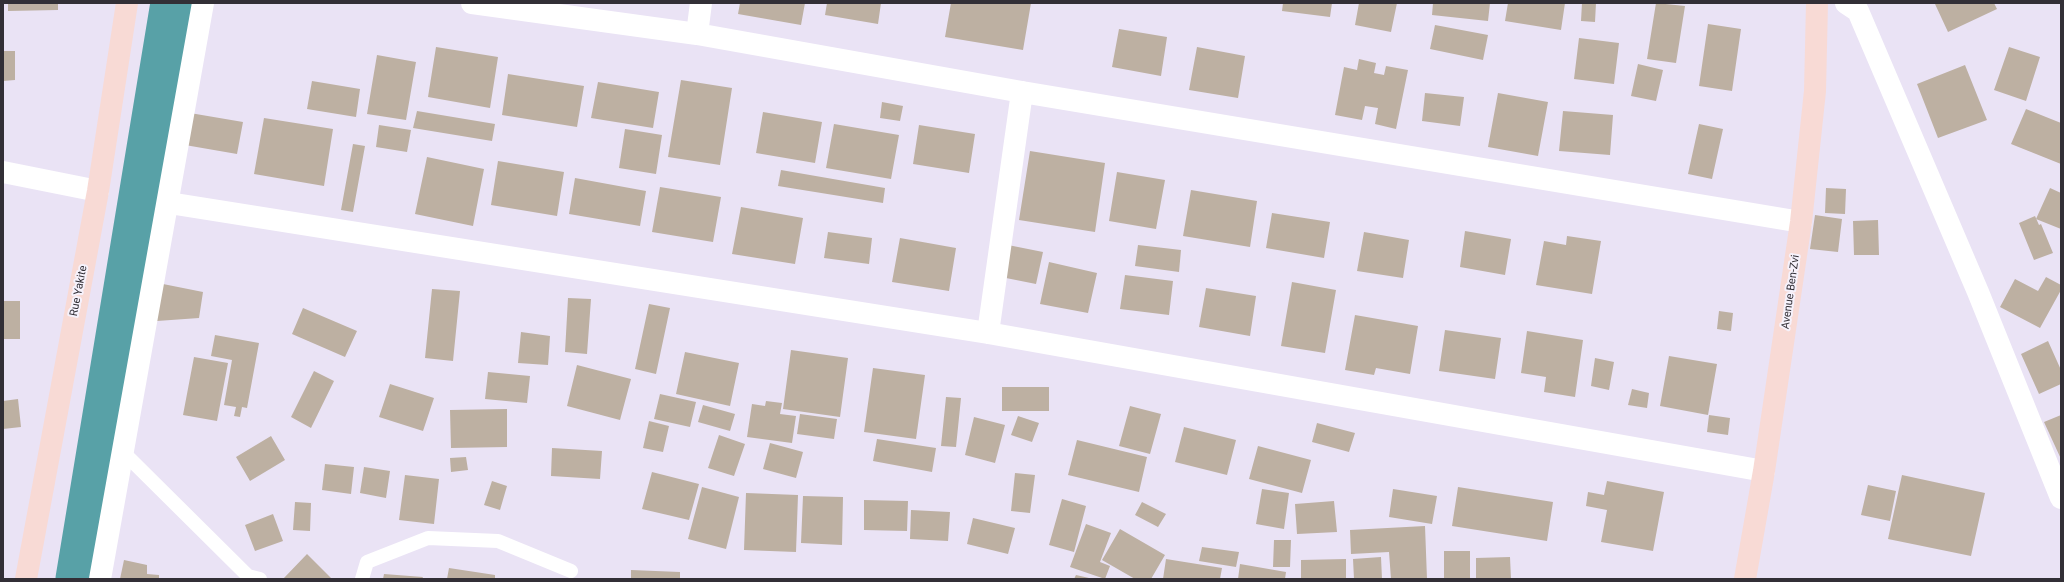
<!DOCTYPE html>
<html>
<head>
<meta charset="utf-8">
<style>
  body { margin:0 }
  #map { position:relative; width:2064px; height:582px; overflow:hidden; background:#eae3f5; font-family:Roboto,sans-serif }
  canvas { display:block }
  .frame { position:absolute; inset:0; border:4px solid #322f36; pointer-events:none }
</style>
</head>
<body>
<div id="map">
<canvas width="2064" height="582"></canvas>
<div class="frame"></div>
</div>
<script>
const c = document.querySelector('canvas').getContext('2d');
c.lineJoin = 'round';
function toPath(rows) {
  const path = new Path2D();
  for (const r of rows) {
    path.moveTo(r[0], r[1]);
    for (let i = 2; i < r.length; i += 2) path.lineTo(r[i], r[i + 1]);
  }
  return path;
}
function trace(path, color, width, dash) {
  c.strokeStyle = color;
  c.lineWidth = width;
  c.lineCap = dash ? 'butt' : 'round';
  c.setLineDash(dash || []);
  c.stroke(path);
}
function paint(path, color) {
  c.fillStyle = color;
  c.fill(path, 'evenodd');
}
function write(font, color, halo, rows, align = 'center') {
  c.font = font + ' Roboto,sans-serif';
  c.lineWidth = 4;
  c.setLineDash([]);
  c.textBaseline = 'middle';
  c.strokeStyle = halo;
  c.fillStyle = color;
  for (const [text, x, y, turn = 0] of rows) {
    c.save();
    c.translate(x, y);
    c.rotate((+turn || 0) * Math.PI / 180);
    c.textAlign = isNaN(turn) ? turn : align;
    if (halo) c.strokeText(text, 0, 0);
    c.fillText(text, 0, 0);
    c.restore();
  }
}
trace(toPath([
  [80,579,175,3]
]), '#58a1a7', 49);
paint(toPath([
  [8,3,58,3,58,10,8,11],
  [740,3,805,3,801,25,738,14],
  [827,3,881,3,878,24,825,15],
  [951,3,1031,3,1023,50,945,37],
  [1283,3,1332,3,1330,17,1282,11],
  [1359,3,1397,3,1391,32,1355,25],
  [1433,3,1490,3,1488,21,1432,15],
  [1508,3,1565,3,1561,30,1505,21],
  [1582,3,1596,3,1595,22,1581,21],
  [1656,3,1685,6,1676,63,1647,59],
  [1938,3,1994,3,1997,9,1948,32,1935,4],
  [1708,24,1741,29,1732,91,1699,86],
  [1435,25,1488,35,1483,60,1430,49],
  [1119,29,1167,37,1161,76,1112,67],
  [1579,38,1619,43,1614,84,1574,79],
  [436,47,498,57,490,108,428,97],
  [1197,47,1245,56,1238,98,1189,90],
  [2009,47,2040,57,2026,101,1994,90],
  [3,51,15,51,15,80,3,81],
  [377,55,416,62,406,120,367,114],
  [1359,59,1376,63,1374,73,1384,75,1386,66,1408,70,1396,129,1375,124,1378,108,1365,106,1362,120,1335,115,1344,67,1357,70],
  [1638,64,1663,70,1656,101,1631,96],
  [1965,65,1987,120,1938,138,1917,84],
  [508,74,584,86,577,127,502,115],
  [681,80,732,88,720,165,668,157],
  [312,81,360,89,356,117,307,109],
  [598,82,659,92,653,128,591,118],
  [1425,93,1464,97,1460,126,1422,121],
  [1498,93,1548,102,1538,156,1488,147],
  [882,102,903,106,900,121,880,118],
  [2026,109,2061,123,2061,164,2011,144],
  [417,111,495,124,492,141,413,128],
  [1563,111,1613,115,1610,155,1559,151],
  [763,112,822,122,815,163,756,153],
  [190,113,243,122,237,154,185,145],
  [264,118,333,129,324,186,254,174],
  [834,124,899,135,891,179,826,168],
  [1699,124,1723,129,1712,179,1688,174],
  [379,125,411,130,407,152,376,147],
  [919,125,975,134,969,173,913,164],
  [625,129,662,135,656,174,619,168],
  [353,144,365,146,353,212,341,210],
  [1030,151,1105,163,1095,232,1019,220],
  [427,157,484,169,473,226,415,214],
  [498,161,564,172,557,216,491,205],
  [781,170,885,188,883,203,778,186],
  [1117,172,1165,180,1156,229,1109,221],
  [575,178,646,191,640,226,569,214],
  [660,187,721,197,713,242,652,232],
  [1826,188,1846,189,1845,214,1825,213],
  [2050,188,2061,193,2061,229,2036,219],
  [1191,190,1257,201,1250,247,1183,236],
  [741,207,803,218,795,264,732,254],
  [1272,213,1330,222,1324,258,1266,248],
  [1815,215,1842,219,1838,252,1810,249],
  [2035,216,2039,225,2041,224,2053,253,2034,260,2019,223],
  [1878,220,1879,255,1854,255,1853,221],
  [1465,231,1511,239,1505,275,1460,267],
  [828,232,872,238,869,264,824,258],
  [1364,232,1409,240,1403,278,1357,271],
  [1567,236,1601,241,1592,294,1536,285,1544,241,1566,245],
  [900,238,956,248,949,291,892,282],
  [1008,245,1043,252,1036,284,1001,277],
  [1138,245,1181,250,1179,272,1135,266],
  [1049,262,1097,273,1088,313,1040,304],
  [1125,275,1173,281,1169,315,1120,309],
  [2046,277,2061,285,2061,290,2040,328,2000,307,2015,279,2038,291],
  [1292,282,1336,290,1325,353,1281,346],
  [158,283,203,292,199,318,157,321],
  [1206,288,1256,296,1250,336,1199,327],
  [432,289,460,291,453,361,425,358],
  [568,298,591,299,587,354,565,352],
  [3,301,20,301,20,339,3,339],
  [649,304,670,308,656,374,635,369],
  [303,308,357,331,345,357,292,334],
  [1719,311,1733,313,1731,331,1717,329],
  [1355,315,1418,326,1410,374,1376,368,1374,375,1345,370],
  [1445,330,1501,338,1495,379,1439,371],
  [1527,331,1583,340,1575,397,1544,392,1546,377,1521,373],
  [521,332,550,336,548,365,518,363],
  [215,335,259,343,247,408,242,407,240,417,234,416,236,407,224,405,232,360,211,356],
  [2048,341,2061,370,2061,384,2039,394,2021,354],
  [791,350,848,358,840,417,783,409],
  [685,352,739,363,730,406,676,394],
  [1669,356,1717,364,1708,415,1660,406],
  [194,357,228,363,217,421,183,415],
  [1595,358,1614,362,1609,390,1591,386],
  [577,365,631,379,620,420,567,406],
  [873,368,925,375,916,439,864,432],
  [314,371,334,381,311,428,291,417],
  [488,372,530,376,527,403,485,399],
  [390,384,434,398,423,431,379,417],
  [1002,387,1049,387,1049,411,1002,411],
  [1632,389,1649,393,1647,408,1628,405],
  [660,394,696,402,690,427,654,419],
  [946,397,961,398,956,447,941,446],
  [18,399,21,427,3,429,3,401],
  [766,401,782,403,780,414,796,416,792,443,747,437,752,404,765,406],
  [703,405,735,414,730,431,698,422],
  [1130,406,1161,414,1150,454,1119,446],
  [507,409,507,447,451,448,450,410],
  [800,414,837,419,834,439,797,434],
  [1709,415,1730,418,1728,435,1707,432],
  [2061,415,2061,459,2044,422],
  [1018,416,1039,423,1032,442,1011,435],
  [974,417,1005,425,995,463,965,455],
  [649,421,669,426,663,452,643,448],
  [1317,423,1355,433,1349,452,1312,442],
  [1184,427,1236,440,1227,475,1175,462],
  [719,435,745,444,734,476,708,468],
  [271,436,285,460,250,481,236,457],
  [877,439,936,448,932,472,873,461],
  [1077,440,1147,457,1139,492,1068,475],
  [770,443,803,452,796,478,763,469],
  [1258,446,1311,460,1302,493,1249,479],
  [552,448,602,451,600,479,551,476],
  [466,457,468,470,451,472,450,458],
  [325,464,354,467,351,494,322,490],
  [364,467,390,471,386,498,360,493],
  [652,472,699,484,689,520,642,509],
  [1015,473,1035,475,1030,513,1011,511],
  [405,475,439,479,434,524,399,520],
  [1902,475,1985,493,1971,556,1888,539],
  [492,481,507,486,500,510,484,505],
  [1607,481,1664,492,1653,551,1601,542,1607,510,1586,506,1588,492,1604,495],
  [1868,485,1896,491,1890,521,1861,515],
  [702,487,739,497,726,549,688,539],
  [1458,487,1553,502,1547,541,1452,526],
  [1262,489,1289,493,1284,529,1256,524],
  [1393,489,1437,496,1432,524,1389,517],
  [746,493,798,495,796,552,744,550],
  [803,496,843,497,842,545,801,543],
  [1062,499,1086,506,1074,552,1049,545],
  [864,500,908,501,907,531,864,530],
  [1334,501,1337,532,1297,534,1295,504],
  [295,502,311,503,310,531,293,530],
  [1142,502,1166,514,1158,527,1135,515],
  [911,510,950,512,948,541,910,539],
  [273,514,283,541,255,551,245,525],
  [973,518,1015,528,1008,554,967,544],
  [1086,524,1111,533,1100,562,1110,566,1105,579,1070,567],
  [1425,526,1427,579,1391,579,1389,552,1351,554,1350,530],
  [1120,529,1165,555,1151,579,1135,579,1102,560],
  [1274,540,1291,540,1290,567,1273,567],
  [1202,547,1239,552,1236,567,1199,561],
  [1444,551,1470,551,1470,579,1444,579],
  [307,554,332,579,283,579],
  [1381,557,1382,579,1354,579,1353,559],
  [1510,557,1511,579,1476,579,1476,558],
  [1166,559,1222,568,1220,579,1163,579],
  [1346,559,1346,579,1301,579,1301,560],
  [124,560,147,565,147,574,159,575,159,579,120,579],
  [1240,564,1286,572,1285,579,1238,579],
  [449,568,495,575,495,579,447,579],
  [631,570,680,572,680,579,631,579],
  [384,574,423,577,422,579,383,579],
  [1076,575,1089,578,1089,579,1074,579]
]), '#bdb0a2');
trace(toPath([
  [122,451,248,576,260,579],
  [362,579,367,562,428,538,498,541,571,571]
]), '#fff', 14);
trace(toPath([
  [472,3,697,34,1022,92,1801,222],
  [1846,3,1858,11,1978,292,2061,498],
  [697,34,701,3],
  [3,172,98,191],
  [169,203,988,333,1764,471],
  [988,333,1022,92],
  [100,579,203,3]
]), '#fff', 22);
trace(toPath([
  [26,579,98,191,127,3],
  [1745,579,1764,471,1801,222,1815,91,1817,3]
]), '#f8dad5', 22);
write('11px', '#322f36', '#f6f2fc', [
  ["Rue Yakite",79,291,-79],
  ["Avenue Ben-Zvi",1791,292,-82]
]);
</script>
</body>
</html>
